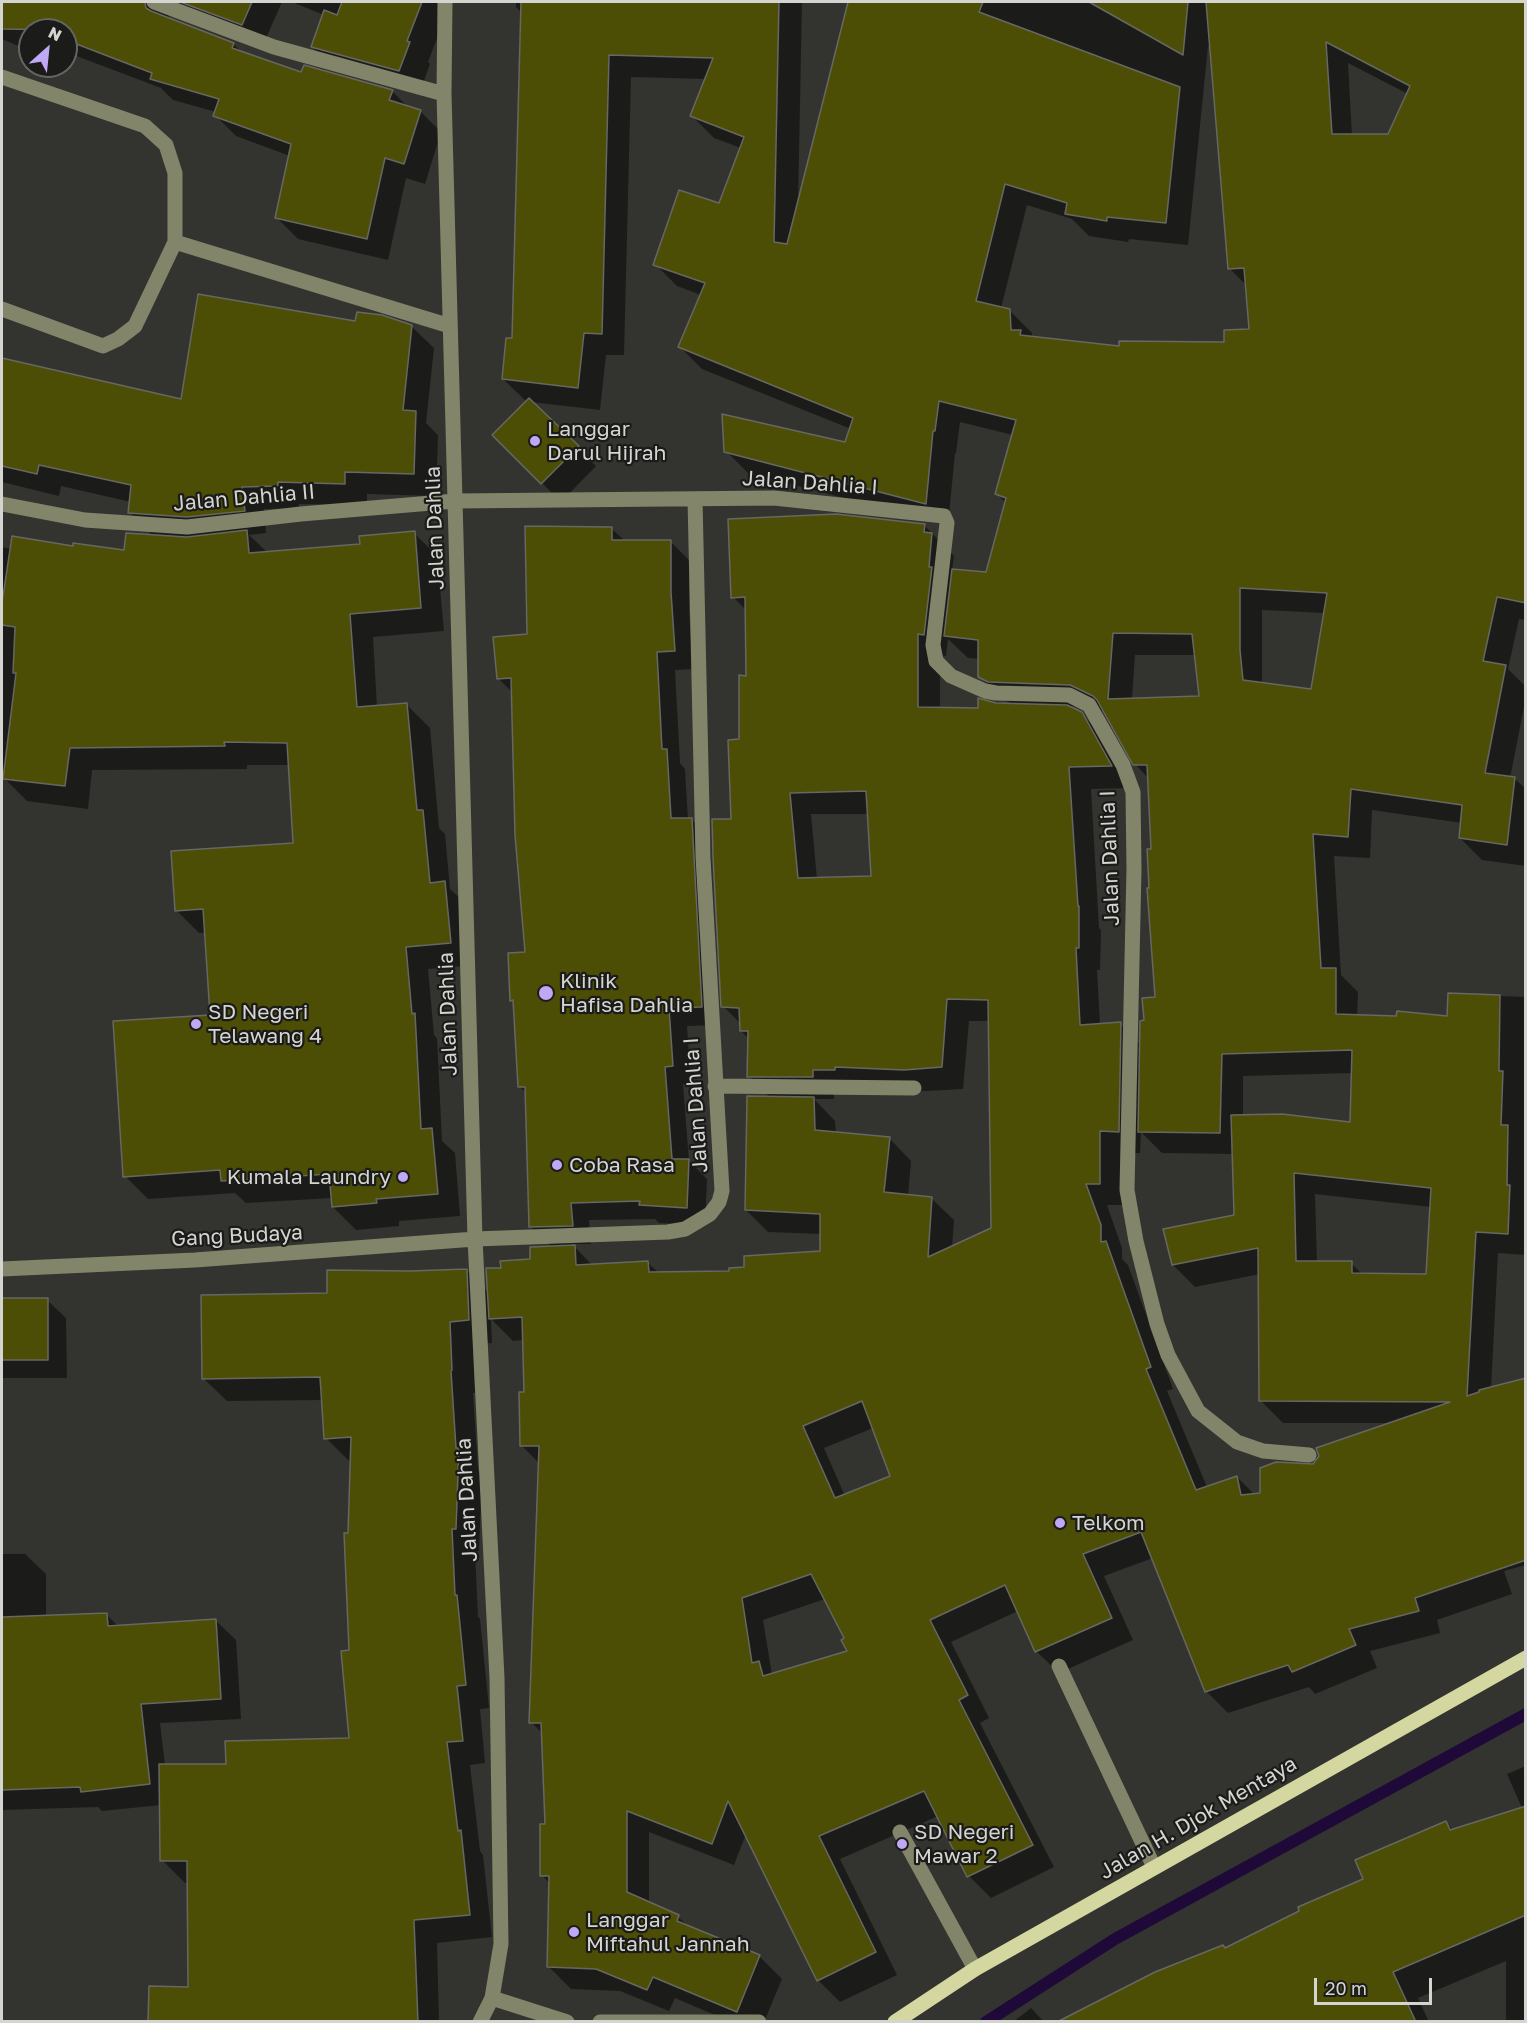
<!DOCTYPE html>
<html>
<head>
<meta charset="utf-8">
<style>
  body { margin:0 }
  #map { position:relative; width:1527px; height:2023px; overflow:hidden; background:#33342f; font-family:"Golos Text",sans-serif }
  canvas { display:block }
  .frame { position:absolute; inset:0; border:3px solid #d4d4d1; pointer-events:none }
  .north { position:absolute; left:18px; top:18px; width:60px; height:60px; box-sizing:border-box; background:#1b1b19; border:2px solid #656563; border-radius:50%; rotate:27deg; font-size:16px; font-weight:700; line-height:24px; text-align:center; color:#d4d4d1 }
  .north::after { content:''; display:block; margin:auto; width:21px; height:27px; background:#bfa8f4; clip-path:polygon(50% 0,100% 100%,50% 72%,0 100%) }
  .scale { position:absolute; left:1314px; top:1978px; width:118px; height:27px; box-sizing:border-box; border:3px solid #d4d4d1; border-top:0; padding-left:8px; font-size:18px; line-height:21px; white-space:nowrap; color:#d4d4d1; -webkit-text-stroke:4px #1b1b19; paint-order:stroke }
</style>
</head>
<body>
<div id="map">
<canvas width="1527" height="2023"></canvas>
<div class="frame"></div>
<div class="north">N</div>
<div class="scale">20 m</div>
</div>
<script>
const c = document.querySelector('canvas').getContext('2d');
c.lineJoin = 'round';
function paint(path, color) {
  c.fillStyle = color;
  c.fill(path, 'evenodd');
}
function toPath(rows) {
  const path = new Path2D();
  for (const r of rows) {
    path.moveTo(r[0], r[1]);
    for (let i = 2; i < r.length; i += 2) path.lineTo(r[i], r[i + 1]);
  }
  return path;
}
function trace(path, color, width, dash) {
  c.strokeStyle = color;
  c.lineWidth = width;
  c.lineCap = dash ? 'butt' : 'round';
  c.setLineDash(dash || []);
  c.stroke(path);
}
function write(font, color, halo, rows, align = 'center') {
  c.font = font + ' "Golos Text",sans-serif';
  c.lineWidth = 4.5;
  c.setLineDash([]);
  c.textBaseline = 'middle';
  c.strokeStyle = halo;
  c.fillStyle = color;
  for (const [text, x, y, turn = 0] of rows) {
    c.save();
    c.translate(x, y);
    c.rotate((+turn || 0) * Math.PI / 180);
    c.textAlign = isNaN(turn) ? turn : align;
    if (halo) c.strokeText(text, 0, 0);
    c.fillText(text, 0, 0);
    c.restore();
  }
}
paint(toPath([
  [2,2,282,2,263,45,170,15,167,19,233,44,243,53,302,74,392,91,408,107,420,111,441,132,425,184,406,178,388,260,298,239,277,218,290,156,236,136,215,115,216,112,173,100,161,88,66,52,66,30,30,30,30,51,2,39],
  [292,2,443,2,449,7,428,62,430,64,420,92,333,68,312,47,324,15],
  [516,2,802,2,798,205,849,2,1526,2,1526,620,1519,619,1508,669,1526,687,1526,697,1510,778,1515,779,1526,789,1526,866,1482,860,1460,838,1462,823,1372,810,1370,858,1334,856,1341,975,1358,992,1357,1016,1449,1017,1449,994,1526,997,1526,1255,1498,1253,1491,1389,1526,1379,1526,1565,1504,1571,1512,1594,1437,1620,1440,1633,1370,1651,1377,1668,1315,1694,1309,1687,1228,1713,1206,1691,1153,1558,1104,1576,1133,1640,1059,1673,1036,1651,1018,1611,951,1642,989,1718,980,1723,1054,1867,991,1898,969,1876,938,1816,840,1859,897,1975,840,2002,818,1980,746,1834,734,1865,649,1832,649,1903,678,1917,690,1928,759,1956,782,1979,764,2022,731,2022,675,1998,669,2011,620,1991,571,1989,548,1966,550,1884,542,1875,546,1825,543,1734,531,1722,540,1464,521,1445,526,1394,524,1340,513,1341,491,1319,492,1343,473,1344,475,1393,473,1393,478,1470,482,1473,479,1551,475,1551,478,1617,480,1619,489,1708,480,1709,485,1763,470,1765,480,1851,483,1855,492,1937,437,1943,439,2022,150,2022,190,1989,189,1883,185,1883,162,1860,161,1805,102,1811,98,1807,2,1810,2,1554,25,1554,46,1574,46,1617,106,1614,119,1627,215,1620,236,1640,241,1719,160,1723,165,1765,228,1765,350,1739,349,1534,352,1461,349,1461,326,1438,323,1400,227,1401,203,1378,329,1294,410,1272,466,1270,489,1293,502,1269,532,1260,552,1247,531,1227,527,1094,519,1086,510,954,527,953,513,693,498,678,528,636,611,528,625,541,671,542,689,560,689,611,693,669,675,670,680,763,685,769,688,820,692,820,710,838,719,1025,687,1026,691,1084,683,1084,689,1161,707,1179,705,1225,659,1223,655,1219,589,1220,591,1244,572,1244,593,1266,648,1263,659,1273,731,1273,822,1253,821,1234,768,1232,746,1210,770,1098,749,1076,749,1039,741,1031,741,1024,723,1006,732,820,748,677,747,611,733,597,924,525,954,556,952,570,987,573,1006,503,997,494,1013,435,960,422,956,453,955,453,948,525,748,473,726,451,846,444,851,429,702,369,680,347,701,295,677,286,655,264,720,205,741,148,714,138,692,116,707,79,631,77,624,355,606,355,600,410,531,402,596,466,561,502,494,435,527,402,503,379,514,340,522,13,516,7],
  [1208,46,1211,46,1230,269,1247,286,1250,331,1225,344,1121,348,1032,338,1032,333,1009,310,1001,308,1027,205,1072,219,1089,236,1128,242,1129,239,1188,245],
  [1348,63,1408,94,1388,136,1352,136],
  [1262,610,1325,613,1312,691,1262,684],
  [948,639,968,658,979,659,979,676,1002,699,1015,705,996,704,979,710,940,709,940,655,946,656],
  [1135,655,1196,655,1200,697,1132,699],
  [1065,706,1093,707,1106,713,1135,764,1149,779,1153,850,1151,889,1157,998,1146,1022,1141,1045,1120,1024,1100,1025,1097,970,1100,970,1101,930,1099,928,1091,789,1133,788,1104,736,1081,714],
  [811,814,869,814,872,878,817,879],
  [969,1021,989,1021,992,1229,952,1248,954,1220,931,1198,908,1196,911,1161,889,1138,836,1133,835,1121,814,1099,834,1099,834,1092,856,1089,927,1091,963,1089],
  [1353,1073,1351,1123,1243,1117,1243,1076],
  [1141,1132,1162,1153,1233,1154,1235,1217,1173,1265,1195,1287,1260,1274,1261,1401,1283,1423,1391,1423,1320,1457,1313,1466,1261,1495,1255,1495,1237,1477,1207,1487,1167,1391,1173,1389,1128,1265,1122,1259,1122,1248,1107,1205,1122,1205,1122,1153,1140,1153],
  [1315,1194,1431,1207,1428,1276,1363,1275,1351,1263,1317,1263],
  [873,1428,892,1477,845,1496,824,1448],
  [825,1599,846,1639,849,1652,772,1675,763,1620],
  [357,323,411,326,434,348,426,423,438,435,436,496,367,494,367,505,299,504,299,508,264,509,266,533,249,535,268,553,362,545,414,533,437,556,444,631,373,637,377,707,407,705,430,728,439,828,445,834,450,889,468,906,474,965,428,969,434,1035,437,1038,442,1141,455,1153,460,1216,399,1221,399,1226,356,1230,333,1207,332,1198,246,1203,235,1193,148,1199,125,1176,212,1017,206,933,199,933,176,910,294,845,289,765,247,765,247,769,92,770,88,809,27,801,4,778,5,772,2,771,2,547,11,549,75,548,125,552,153,536,130,513,131,502,61,486,59,496,2,482,2,360,182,401],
  [2,1300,47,1300,66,1318,67,1378,2,1378],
  [1526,1766,1526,2022,1506,2022,1506,1961,1418,1998,1429,2022,1072,2022,1226,1949,1365,1879,1446,1823,1453,1830,1522,1808,1507,1774],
  [1031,2008,1044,2022,1013,2022]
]), '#0007');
trace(toPath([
  [986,2022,1115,1939,1526,1714]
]), '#1e0939', 12);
const building = toPath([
  [2,2,145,2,146,8,151,11,234,43,232,48,301,72,304,65,393,90,389,100,421,110,404,164,385,158,367,239,275,218,291,144,213,116,219,99,150,79,152,73,66,40,66,30,2,29,2,2],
  [180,2,252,2,242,25,180,2],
  [342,2,422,2,407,41,410,42,399,71,311,47,324,10,337,15,342,2],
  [521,2,779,2,774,242,787,244,848,2,983,2,979,12,1180,87,1166,223,1107,217,1107,221,1065,214,1067,203,1005,184,976,301,1010,309,1011,330,1021,330,1020,335,1119,346,1119,341,1224,342,1224,330,1249,329,1244,268,1228,269,1206,2,1526,2,1526,603,1497,597,1483,661,1506,665,1485,773,1515,777,1507,845,1459,838,1462,805,1351,789,1348,837,1313,834,1321,968,1336,968,1336,1014,1396,1016,1397,1011,1447,1016,1448,993,1500,995,1499,1071,1503,1071,1501,1125,1508,1125,1507,1185,1510,1185,1508,1234,1476,1232,1467,1396,1479,1392,1479,1390,1526,1378,1526,1560,1415,1598,1419,1611,1349,1629,1356,1645,1292,1672,1288,1665,1205,1692,1141,1532,1083,1554,1112,1618,1035,1652,1005,1585,930,1620,968,1695,959,1700,1033,1845,967,1877,924,1791,819,1836,876,1952,817,1981,728,1801,712,1844,627,1811,627,1892,679,1915,677,1921,760,1955,737,2012,653,1977,647,1990,596,1969,547,1967,549,1876,540,1876,540,1824,545,1824,541,1723,529,1723,539,1446,520,1446,519,1392,524,1392,522,1317,489,1319,486,1268,501,1268,500,1261,530,1259,530,1247,575,1245,576,1265,648,1261,649,1272,729,1271,729,1268,744,1267,744,1256,820,1251,820,1214,745,1210,747,1096,814,1097,815,1130,890,1137,884,1192,932,1197,928,1257,991,1228,988,1000,947,999,942,1067,904,1070,835,1067,835,1070,813,1070,813,1077,747,1077,748,1031,740,1031,739,1008,721,1007,713,857,712,819,731,819,728,740,739,739,739,675,746,676,745,597,731,598,728,519,836,514,925,524,924,532,932,533,929,567,932,567,924,635,918,634,918,707,978,708,978,698,996,703,1067,705,1082,712,1112,766,1069,767,1078,906,1079,906,1079,948,1076,948,1080,1025,1121,1022,1119,1132,1100,1131,1100,1184,1086,1184,1101,1225,1101,1242,1106,1241,1151,1367,1146,1369,1196,1490,1237,1476,1241,1495,1260,1493,1260,1468,1276,1462,1313,1464,1319,1456,1316,1448,1450,1402,1259,1401,1258,1248,1172,1265,1163,1229,1234,1215,1231,1115,1282,1114,1350,1122,1352,1050,1222,1054,1220,1133,1138,1132,1140,1021,1144,1020,1142,998,1155,997,1147,888,1149,888,1147,849,1151,849,1147,765,1133,765,1097,700,1093,696,1070,685,988,682,978,677,978,640,944,636,952,569,986,572,1006,498,995,494,1016,420,939,401,935,431,933,431,926,504,724,452,722,414,845,442,853,418,678,347,705,283,653,265,679,190,719,203,744,137,690,116,713,58,609,55,602,334,584,333,578,388,502,379,506,338,512,338,521,2],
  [1326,42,1410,86,1388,134,1332,134,1326,42],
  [1240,588,1327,593,1311,689,1243,680,1240,650,1240,588],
  [1113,633,1192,634,1199,696,1108,699,1113,633],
  [866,791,871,876,798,878,790,793,866,791],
  [1294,1173,1431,1188,1426,1274,1352,1273,1352,1261,1296,1261,1294,1173],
  [862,1401,890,1476,835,1498,803,1426,862,1401],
  [811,1574,844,1638,841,1640,847,1651,763,1676,759,1661,752,1663,742,1598,811,1574],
  [1089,2,1188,2,1183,55,1089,2],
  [198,294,355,321,357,312,382,315,412,325,403,410,416,411,414,474,345,472,345,484,278,482,278,486,242,487,245,511,187,517,128,513,131,485,39,465,37,474,2,466,2,358,181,399,198,294],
  [529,398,579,446,541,484,492,435,529,398],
  [525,526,612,527,612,540,671,540,671,592,675,651,657,652,662,749,667,749,671,818,692,818,702,1007,669,1008,673,1066,665,1067,672,1159,689,1159,687,1208,639,1205,640,1201,571,1203,573,1226,529,1227,525,1087,518,1087,513,1000,510,1001,508,953,525,952,515,835,511,678,497,679,493,637,527,634,525,526],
  [247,530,249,553,360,544,359,536,415,531,421,608,350,614,357,707,407,703,417,810,423,810,430,883,445,881,451,943,406,947,412,1014,415,1013,421,1129,432,1128,438,1194,376,1199,377,1203,332,1207,329,1174,221,1181,220,1170,123,1177,113,1021,210,1015,203,909,175,911,171,851,293,843,287,743,224,742,225,746,70,748,65,786,3,779,16,673,13,673,15,627,2,625,2,603,12,536,73,546,73,543,124,550,126,533,187,537,247,530],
  [467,1269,469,1320,450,1322,452,1370,451,1371,456,1448,459,1448,456,1529,452,1529,455,1595,457,1595,466,1685,457,1686,463,1741,447,1742,458,1831,461,1830,470,1915,414,1920,418,2022,148,2022,149,1986,188,1987,187,1861,160,1861,159,1764,226,1764,225,1741,349,1738,341,1651,349,1650,344,1533,348,1533,351,1437,324,1439,320,1377,202,1379,201,1295,327,1293,327,1270,410,1271,467,1269],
  [2,1298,48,1298,48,1360,2,1360,2,1298],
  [107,1613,108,1626,216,1619,221,1699,141,1704,150,1784,81,1792,80,1787,2,1790,2,1617,107,1613],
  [1526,1806,1526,1915,1393,1972,1416,2022,1057,2022,1155,1972,1223,1945,1225,1948,1299,1911,1298,1907,1363,1879,1355,1860,1446,1821,1450,1830,1526,1806]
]);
paint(building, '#4d4e06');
trace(building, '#676763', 1.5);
trace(toPath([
  [154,2,274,47,444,94],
  [445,2,444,94,475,1239,497,1678,501,1944,492,1998,480,2022],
  [2,77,145,126,166,145,175,173,175,242,450,326],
  [2,309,103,346,118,339,135,326,175,242],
  [2,504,85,520,187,527,301,514,455,501,774,498,944,516,947,523,933,645,936,661,951,676,985,691,996,693,1069,695,1089,705,1123,765,1133,792,1134,869,1127,1190,1136,1241,1157,1324,1168,1355,1198,1411,1237,1442,1263,1451,1309,1455],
  [715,1086,914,1088],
  [2,1269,195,1260,475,1239,668,1232,685,1229,710,1214,719,1202,722,1191,703,857,695,499],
  [1059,1666,1154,1867],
  [900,1832,975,1969],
  [492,1998,567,2022],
  [600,2022,759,2022]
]), '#83856a', 15);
trace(toPath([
  [895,2022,975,1969,1526,1658]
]), '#d4d79f', 15);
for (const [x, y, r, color] of [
  [535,441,6,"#bfa8f4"],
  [546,993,8,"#bfa8f4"],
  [196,1024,6,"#bfa8f4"],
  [557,1165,6,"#bfa8f4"],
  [403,1177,6,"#bfa8f4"],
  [1060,1523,6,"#bfa8f4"],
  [902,1844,6,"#bfa8f4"],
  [574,1932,6,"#bfa8f4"]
]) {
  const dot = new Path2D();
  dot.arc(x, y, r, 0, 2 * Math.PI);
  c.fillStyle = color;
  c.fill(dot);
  trace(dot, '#1b1b19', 2);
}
write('21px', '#d4d4d1', '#1b1b19', [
  ["Langgar",547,429],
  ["Darul Hijrah",547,453],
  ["Klinik",560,981],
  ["Hafisa Dahlia",560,1005],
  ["SD Negeri",208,1012],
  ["Telawang 4",208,1036],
  ["Coba Rasa",569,1165],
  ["Kumala Laundry",391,1177,"right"],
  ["Telkom",1072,1523],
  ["SD Negeri",914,1832],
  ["Mawar 2",914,1856],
  ["Langgar",586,1920],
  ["Miftahul Jannah",586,1944]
], 'left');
write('21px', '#d4d4d1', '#1b1b19', [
  ["Jalan Dahlia I",810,483,4],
  ["Jalan Dahlia II",244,498,-5],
  ["Jalan Dahlia",435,528,-92],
  ["Jalan Dahlia I",1110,858,-92],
  ["Jalan Dahlia",448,1014,-92],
  ["Jalan Dahlia I",696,1105,-94],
  ["Gang Budaya",237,1236,-3],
  ["Jalan Dahlia",467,1500,-93],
  ["Jalan H. Djok Mentaya",1198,1818,-30]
]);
</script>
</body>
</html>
